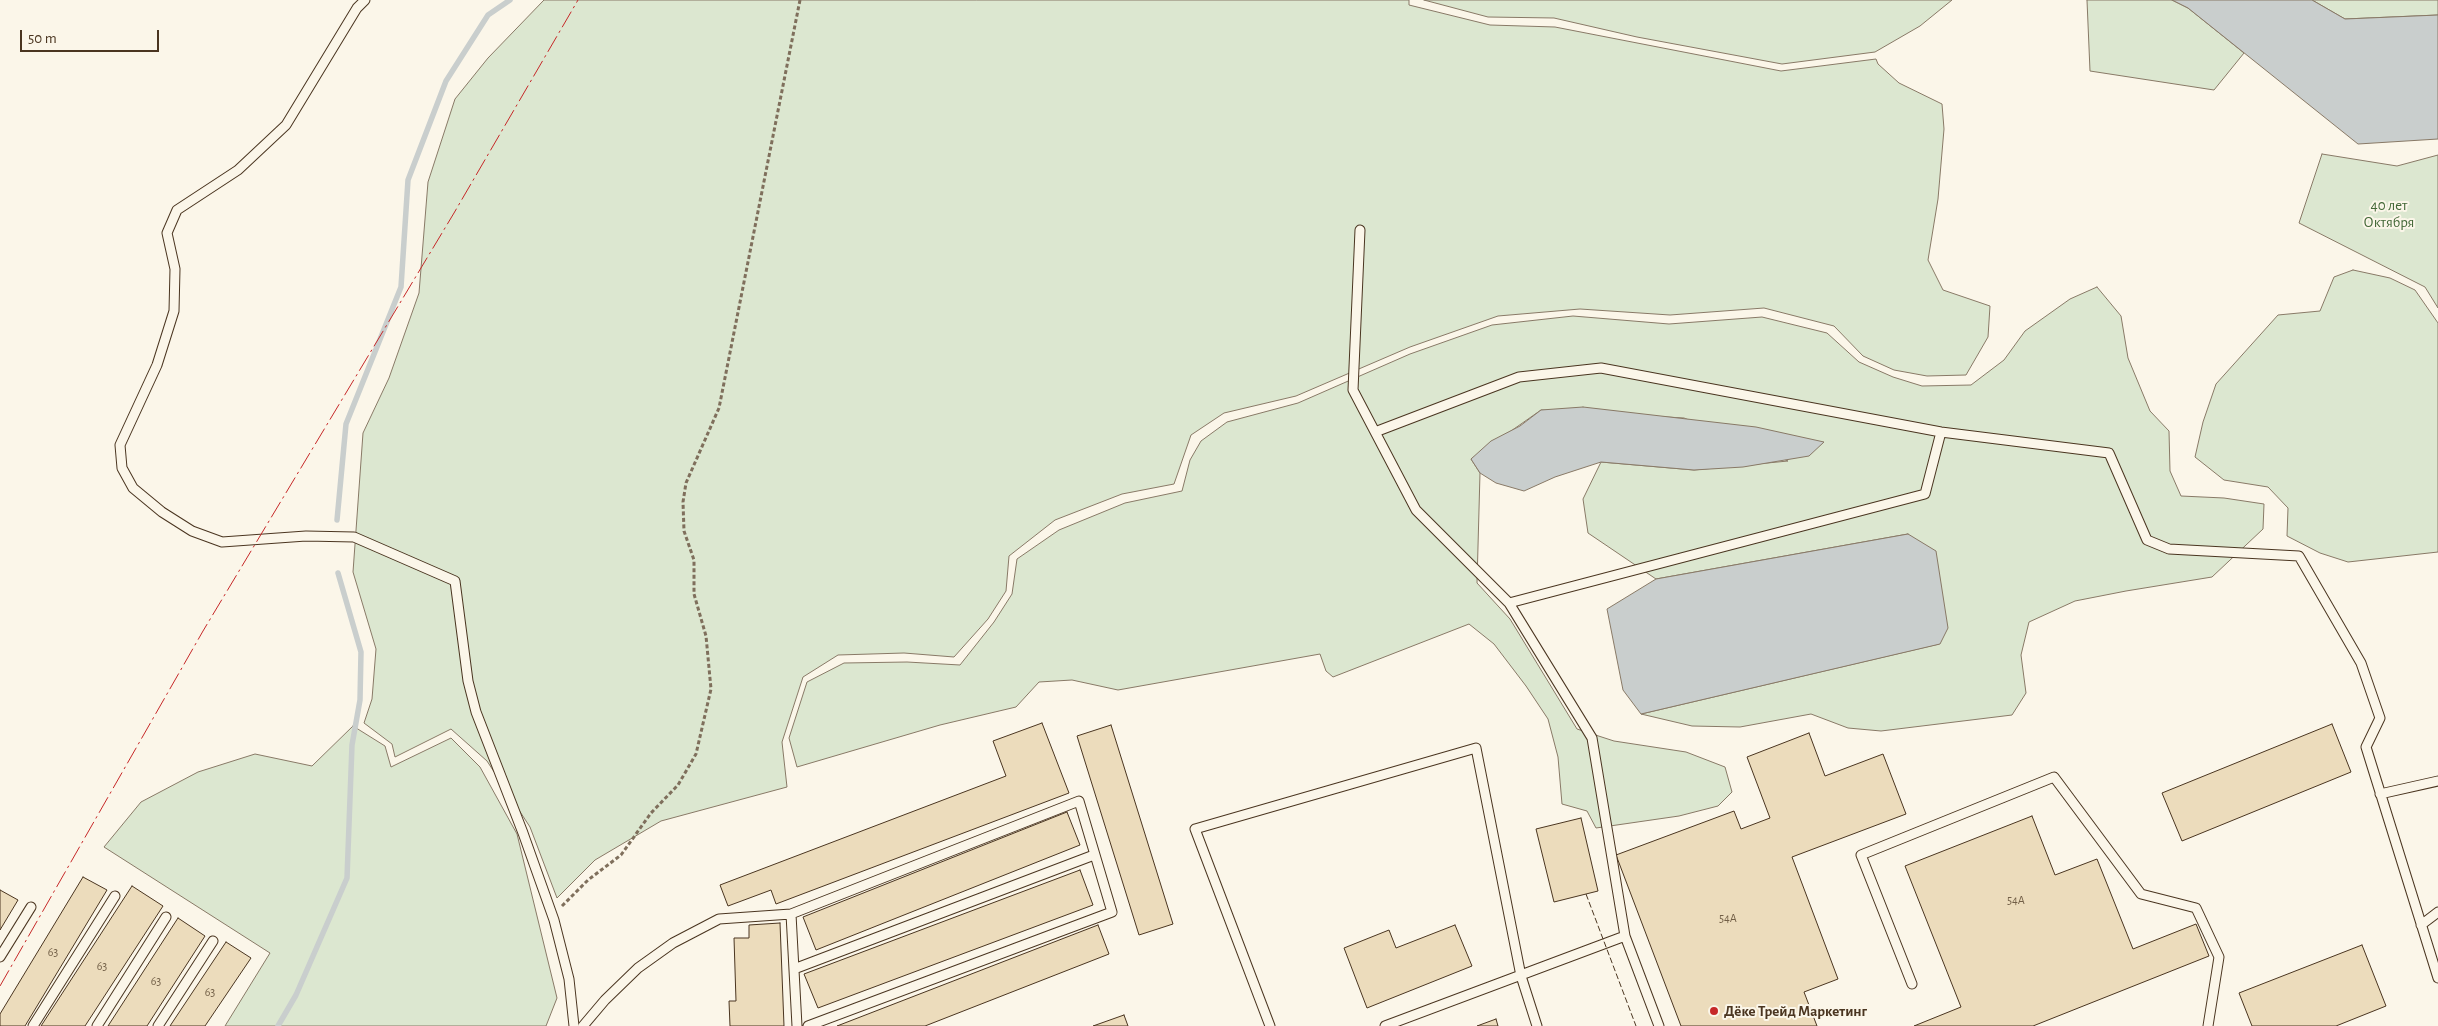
<!DOCTYPE html>
<html>
<head>
<meta charset="utf-8">
<style>
  body { margin:0 }
  #map { position:relative; width:2438px; height:1026px; overflow:hidden; background:#fbf6e9; font-family:"Alegreya Sans",sans-serif }
  canvas { display:block }
  .scale { position:absolute; left:20px; top:30px; width:139px; height:22px; box-sizing:border-box; border:2px solid #4a3520; border-top:0; padding-left:6px; font-size:15px; line-height:18px; white-space:nowrap; color:#4a3520; -webkit-text-stroke:4px #fbf6e9; paint-order:stroke }
</style>
</head>
<body>
<div id="map">
<canvas width="2438" height="1026"></canvas>
<div class="scale">50 m</div>
</div>
<script>
const c = document.querySelector('canvas').getContext('2d');
c.lineJoin = 'round';
function paint(path, color) {
  c.fillStyle = color;
  c.fill(path, 'evenodd');
}
function toPath(rows) {
  const path = new Path2D();
  for (const r of rows) {
    path.moveTo(r[0], r[1]);
    for (let i = 2; i < r.length; i += 2) path.lineTo(r[i], r[i + 1]);
  }
  return path;
}
function trace(path, color, width, dash) {
  c.strokeStyle = color;
  c.lineWidth = width;
  c.lineCap = dash ? 'butt' : 'round';
  c.setLineDash(dash || []);
  c.stroke(path);
}
function write(font, color, halo, rows, align = 'center') {
  c.font = font + ' "Alegreya Sans",sans-serif';
  c.lineWidth = 4;
  c.setLineDash([]);
  c.textBaseline = 'middle';
  c.strokeStyle = halo;
  c.fillStyle = color;
  for (const [text, x, y, turn = 0] of rows) {
    c.save();
    c.translate(x, y);
    c.rotate((+turn || 0) * Math.PI / 180);
    c.textAlign = isNaN(turn) ? turn : align;
    if (halo) c.strokeText(text, 0, 0);
    c.fillText(text, 0, 0);
    c.restore();
  }
}
const green = toPath([
  [544,0,1409,0,1409,5,1490,25,1555,27,1781,71,1876,59,1878,64,1899,83,1942,104,1944,129,1938,199,1928,260,1943,290,1990,306,1988,337,1966,375,1927,376,1894,370,1863,356,1834,326,1764,308,1670,315,1580,309,1498,316,1410,347,1296,396,1224,413,1191,435,1174,484,1122,494,1055,520,1009,556,1006,591,988,619,954,657,904,653,838,655,803,677,782,742,787,787,661,821,595,860,557,898,530,827,487,761,451,729,395,757,392,744,364,723,372,699,376,649,353,572,363,433,389,378,419,293,428,182,455,99,488,58,544,0],
  [1424,0,1952,0,1920,26,1875,52,1782,64,1637,37,1554,18,1488,17,1424,0],
  [2087,0,2172,0,2188,8,2244,53,2214,90,2090,71,2087,0],
  [2312,0,2438,0,2438,15,2345,19,2312,0],
  [2322,154,2397,166,2438,155,2438,308,2425,287,2299,223,2322,154],
  [2353,270,2390,278,2415,290,2438,323,2438,552,2348,562,2320,553,2287,536,2288,508,2268,487,2224,480,2195,457,2203,422,2216,384,2278,315,2320,311,2334,277,2353,270],
  [2097,287,2121,316,2128,358,2150,411,2169,431,2170,471,2181,496,2224,498,2264,504,2263,529,2212,577,2126,591,2075,601,2029,622,2021,655,2026,693,2012,715,1881,731,1848,728,1811,714,1740,727,1692,726,1641,714,1939,644,1908,534,1656,579,1588,533,1583,499,1601,462,1694,470,1788,461,1684,418,1541,410,1471,459,1480,473,1477,583,1510,619,1577,729,1614,741,1686,752,1725,767,1732,792,1718,806,1679,816,1596,828,1587,811,1562,804,1558,757,1548,719,1526,686,1494,644,1469,624,1333,677,1326,671,1320,654,1118,690,1072,680,1039,682,1016,707,940,725,797,767,789,738,807,682,844,663,907,662,960,665,994,622,1012,594,1017,559,1059,530,1125,503,1182,491,1190,460,1201,441,1227,422,1298,403,1410,354,1492,325,1573,316,1669,324,1762,317,1827,333,1859,362,1893,377,1922,386,1971,385,2004,360,2025,331,2070,299,2097,287],
  [353,726,385,746,391,767,451,738,480,767,517,834,557,998,546,1026,225,1026,270,953,104,847,141,802,198,772,255,754,312,766,353,726]
]);
paint(green, '#dce7d0');
trace(green, '#887966', 1);
const water = toPath([
  [2172,0,2312,0,2345,19,2438,15,2438,139,2358,144,2188,8,2172,0],
  [1583,407,1756,427,1824,442,1809,456,1743,467,1694,470,1601,462,1555,477,1524,491,1496,483,1480,473,1471,459,1491,441,1520,426,1541,410,1583,407],
  [1908,534,1936,551,1948,628,1940,644,1641,714,1623,690,1607,609,1656,579,1908,534]
]);
paint(water, '#c9cecd');
trace(water, '#887966', 1);
trace(toPath([
  [337,520,346,424,401,287,408,180,446,81,488,15,510,0],
  [278,1026,296,995,347,878,352,745,360,700,361,652,338,573]
]), '#c9cecd', 5.5);
const building = toPath([
  [1042,723,1069,793,776,904,771,890,728,906,720,885,1006,776,993,741,1042,723],
  [2332,724,2351,772,2182,841,2162,793,2332,724],
  [1111,725,1173,924,1139,935,1077,736,1111,725],
  [1809,733,1825,776,1883,754,1906,814,1792,857,1838,979,1804,992,1817,1026,1681,1026,1616,855,1734,811,1741,829,1770,818,1747,757,1809,733],
  [1067,812,1080,845,816,950,803,917,1067,812],
  [2032,816,2055,875,2097,859,2133,949,2196,924,2209,956,2033,1026,1914,1026,1961,1007,1905,866,2032,816],
  [1581,818,1598,891,1554,902,1536,829,1581,818],
  [1080,870,1093,905,818,1008,804,974,1080,870],
  [83,877,107,890,25,1026,0,1026,0,1014,83,877],
  [132,886,163,906,85,1026,41,1026,132,886],
  [0,890,18,900,0,930,0,890],
  [178,918,205,936,147,1026,108,1026,178,918],
  [780,923,784,1026,730,1026,729,1001,736,1001,734,938,749,938,749,925,780,923],
  [1098,925,1109,954,925,1026,837,1026,1098,925],
  [1455,925,1472,966,1367,1008,1344,948,1389,930,1396,948,1455,925],
  [226,942,251,958,205,1026,170,1026,226,942],
  [2362,945,2386,1006,2336,1026,2252,1026,2239,993,2362,945],
  [1124,1015,1128,1026,1093,1026,1124,1015],
  [1496,1019,1498,1026,1477,1026,1496,1019]
]);
paint(building, '#ecdcbc');
trace(building, '#4a3520', 1);
const service = toPath([
  [365,0,357,8,286,125,238,170,177,210,167,233,175,269,174,311,157,365,120,445,122,468,133,488,162,512,192,531,222,542,306,536,354,537,455,581,468,681,476,712,523,833,554,920,569,979,574,1026],
  [1360,230,1353,390,1416,510,1509,603,1592,738,1625,936,1659,1026],
  [1375,432,1519,377,1601,368,1941,432,2109,453,2147,540,2169,549,2299,556,2361,663,2380,718,2366,747,2438,978],
  [1509,603,1925,494,1941,432],
  [2380,794,2438,781],
  [791,914,797,1026],
  [2421,925,2438,912],
  [0,957,31,907],
  [794,969,1094,855],
  [1912,984,1861,855,2054,777,2141,894,2196,908,2219,957,2208,1026],
  [33,1026,115,896],
  [97,1026,166,917],
  [158,1026,213,941],
  [583,1026,605,1000,638,968,673,943,719,919,791,914,1079,801,1112,912,808,1026],
  [1270,1026,1195,829,1476,748,1521,976,1537,1026],
  [1385,1026,1625,936]
]);
trace(service, '#4a3520', 11);
trace(toPath([
  [562,906,588,880,621,855,651,813,678,785,696,754,711,689,706,636,694,594,694,560,684,531,683,502,686,483,719,408,800,0]
]), '#7f6f5c', 3, [4, 2.5]);
trace(service, '#fbf6e9', 9);
trace(toPath([
  [1586,894,1636,1026]
]), '#4a3520', 1, [6, 2.5]);
trace(toPath([
  [0,986,203,631,454,213,578,0]
]), '#c62828', 1, [18, 4, 2.5, 4]);
for (const [x, y, r, color] of [
  [1714,1011,5,"#c62828"]
]) {
  const dot = new Path2D();
  dot.arc(x, y, r, 0, 2 * Math.PI);
  c.fillStyle = color;
  c.fill(dot);
  trace(dot, '#fbf6e9', 2);
}
write('12px', '#725f47', null, [
  ["54А",2016,900],
  ["54А",1728,918],
  ["63",53,952],
  ["63",102,966],
  ["63",156,981],
  ["63",210,992]
]);
write('15px', '#436837', '#fbf6e9', [
  ["40 лет",2389,205],
  ["Октября",2389,222]
]);
write('bold 15px', '#4a3520', '#fbf6e9', [
  ["Дёке Трейд Маркетинг",1724,1011]
], 'left');
</script>
</body>
</html>
